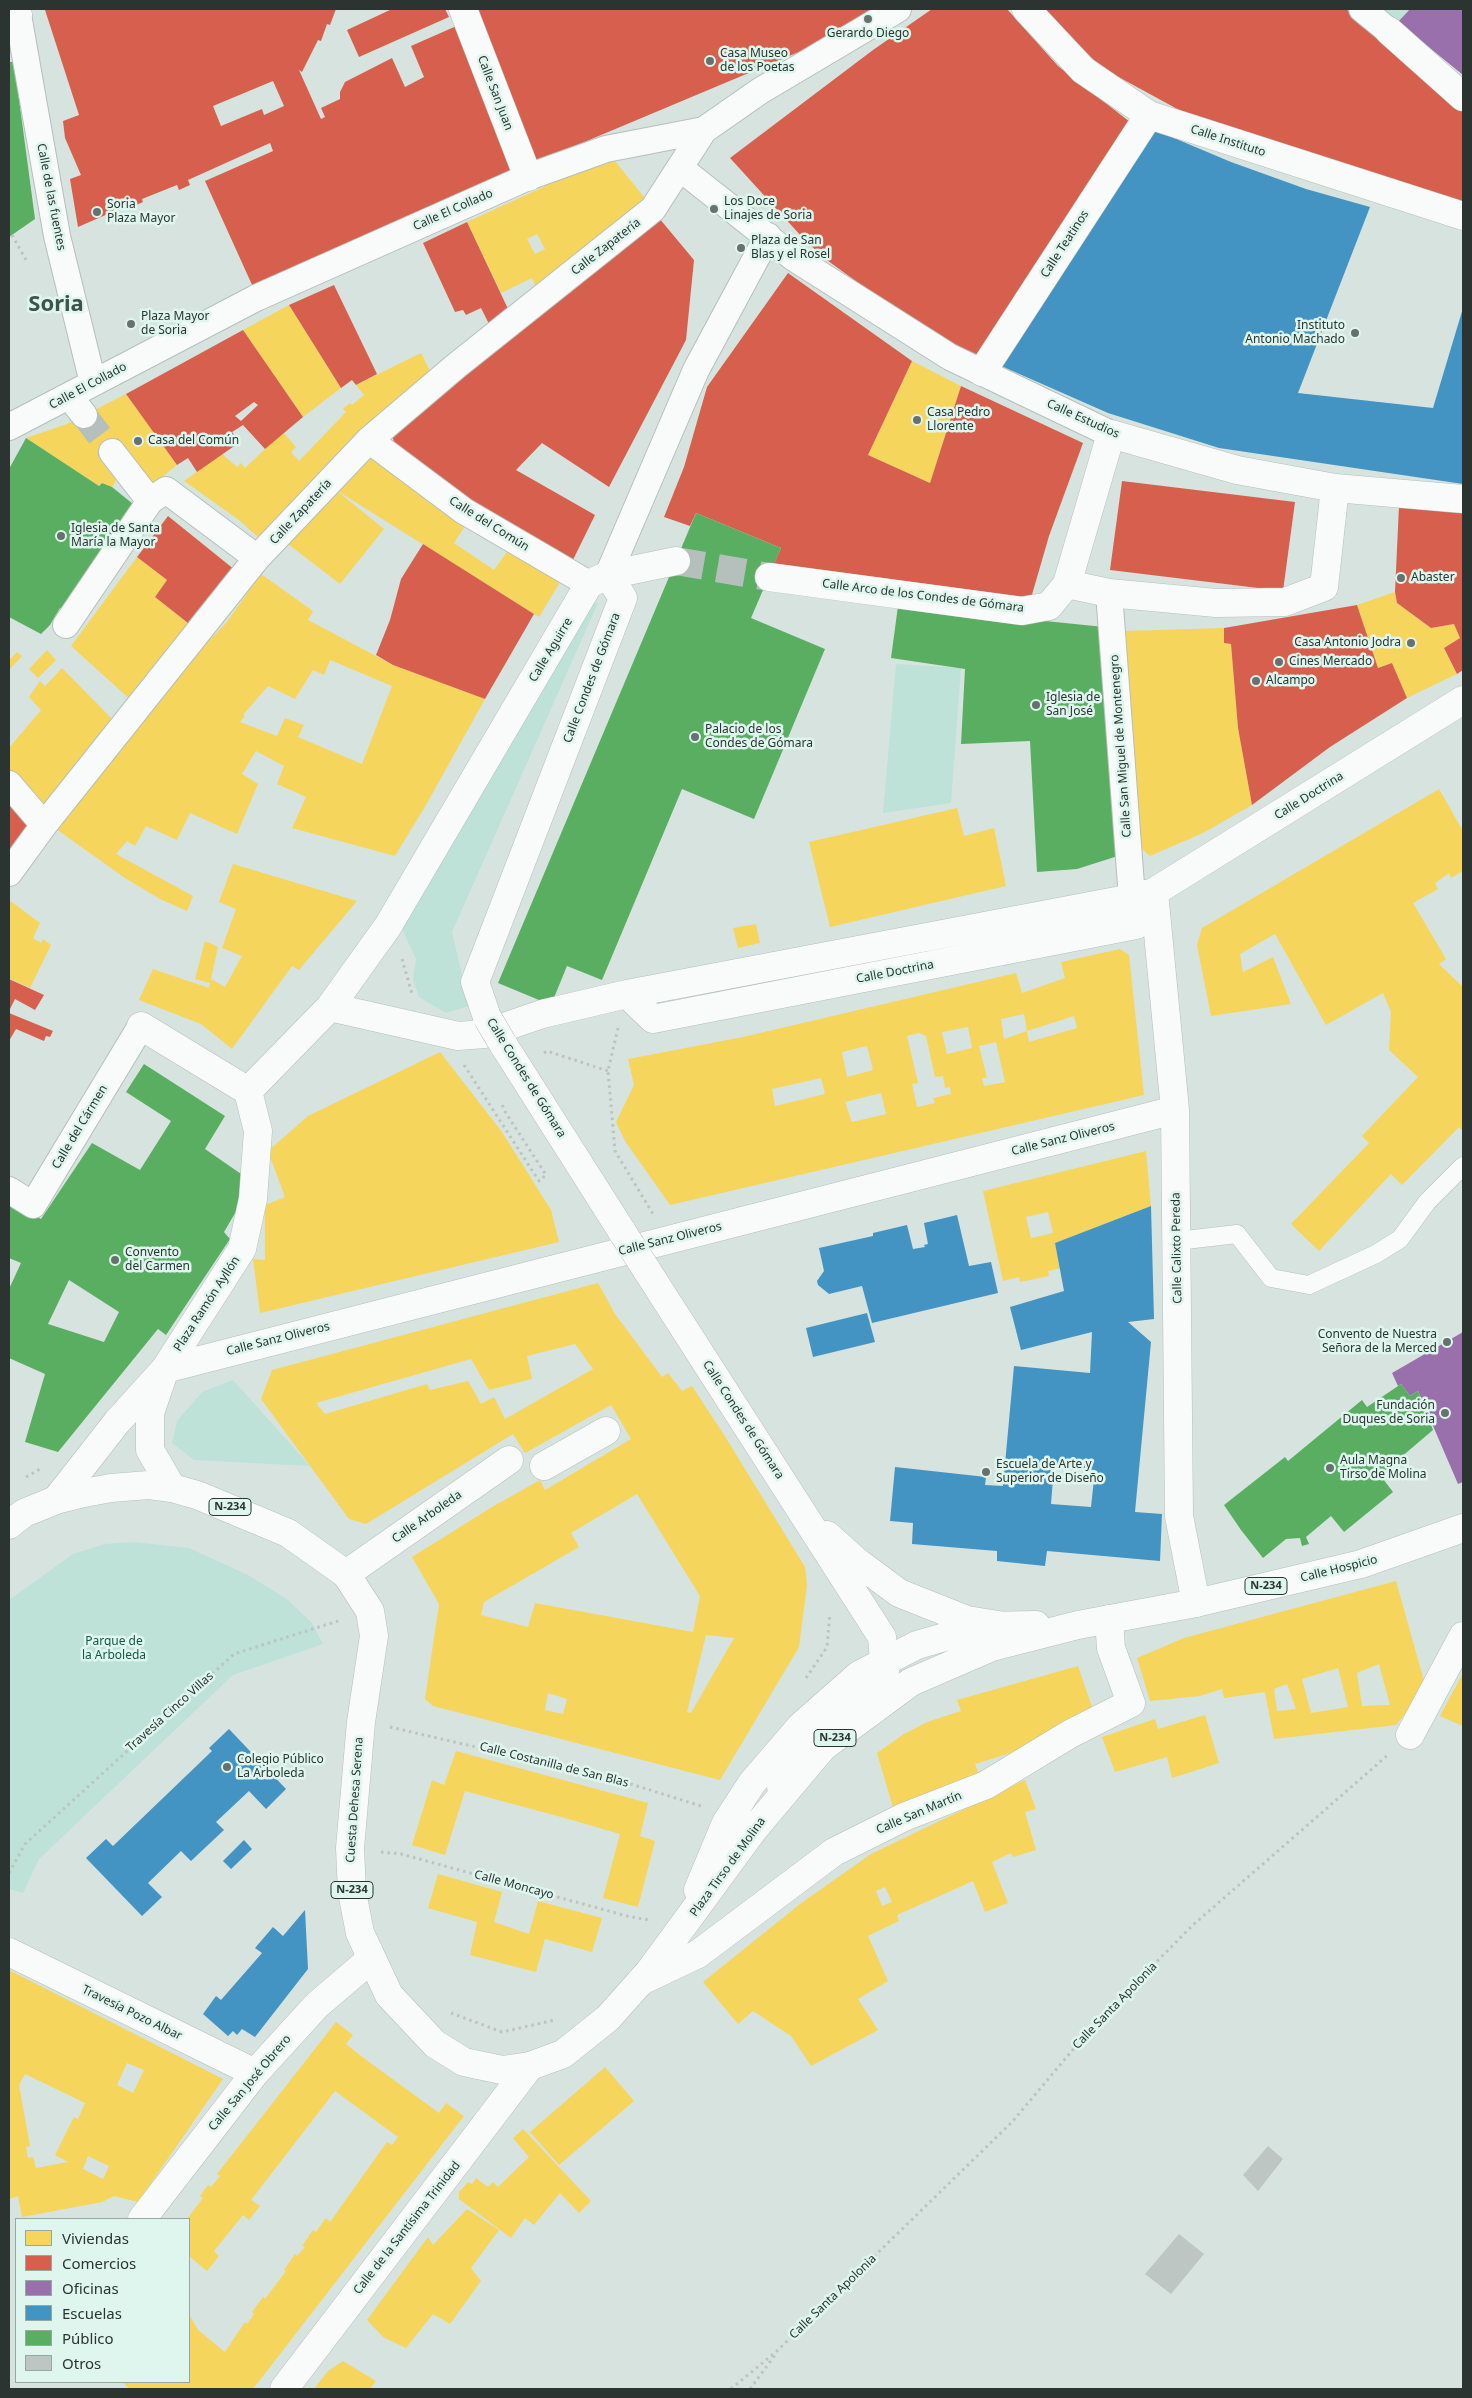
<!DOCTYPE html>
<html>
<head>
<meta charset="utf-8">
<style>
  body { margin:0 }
  #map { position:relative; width:1472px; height:2398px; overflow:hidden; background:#d7e3df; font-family:"Noto Sans",sans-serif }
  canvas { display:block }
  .frame { position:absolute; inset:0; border:10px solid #2b3431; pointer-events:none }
  .legend { position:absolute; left:15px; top:2218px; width:175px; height:165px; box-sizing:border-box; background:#dff6ee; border:1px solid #97a8a2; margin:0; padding:6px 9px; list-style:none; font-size:15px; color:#2b3431 }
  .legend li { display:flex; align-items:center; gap:10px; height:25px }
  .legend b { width:25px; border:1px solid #97a8a2 }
</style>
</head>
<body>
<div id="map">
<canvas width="1472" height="2398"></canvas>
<div class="frame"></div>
<ul class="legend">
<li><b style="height:14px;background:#f6d55c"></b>Viviendas</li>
<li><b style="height:14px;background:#d6604d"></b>Comercios</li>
<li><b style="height:14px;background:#9970ab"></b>Oficinas</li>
<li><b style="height:14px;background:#4393c3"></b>Escuelas</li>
<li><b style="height:14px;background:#5aae61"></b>Público</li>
<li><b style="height:14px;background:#bdc6c3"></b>Otros</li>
</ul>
</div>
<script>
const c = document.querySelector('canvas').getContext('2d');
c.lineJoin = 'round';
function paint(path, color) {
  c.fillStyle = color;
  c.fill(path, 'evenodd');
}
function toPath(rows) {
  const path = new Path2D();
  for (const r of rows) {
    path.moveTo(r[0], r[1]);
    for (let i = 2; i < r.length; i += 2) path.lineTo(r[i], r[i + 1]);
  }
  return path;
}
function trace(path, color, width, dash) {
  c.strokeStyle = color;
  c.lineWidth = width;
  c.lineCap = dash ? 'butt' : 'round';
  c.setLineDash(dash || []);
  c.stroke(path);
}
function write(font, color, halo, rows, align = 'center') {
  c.font = font + ' "Noto Sans",sans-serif';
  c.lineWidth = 5;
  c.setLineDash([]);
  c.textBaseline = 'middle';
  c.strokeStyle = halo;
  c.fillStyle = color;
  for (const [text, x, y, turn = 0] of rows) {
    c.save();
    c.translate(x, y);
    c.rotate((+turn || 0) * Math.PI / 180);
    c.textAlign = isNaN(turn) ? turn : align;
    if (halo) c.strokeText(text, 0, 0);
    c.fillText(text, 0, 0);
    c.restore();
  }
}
paint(toPath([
  [1346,9,1410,9,1382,39],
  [585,602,598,603,452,932,469,1006,446,1013,419,997,413,979,416,959,401,927],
  [896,664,961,668,951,803,883,813],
  [233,1380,310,1466,194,1460,172,1443,177,1421,202,1392],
  [134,1542,189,1548,248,1575,288,1600,312,1623,323,1644,233,1675,39,1859,23,1893,9,1889,9,1600,73,1554,105,1544]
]), '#bee2d7');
paint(toPath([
  [611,156,647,201,537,289,532,278,501,293,467,222],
  [537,234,545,249,535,254,527,239],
  [289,305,341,388,303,417,243,330],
  [421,353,431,373,261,540,239,520,184,481,222,454,237,467,241,463,245,468,283,432,296,447,291,452,299,461,346,412,343,409,350,403,352,405,364,395,356,385],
  [912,361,961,386,930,483,868,455],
  [126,394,177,465,151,486,122,471,112,487,102,483,99,486,26,438,67,424],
  [369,456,469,520,454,543,494,570,511,546,562,579,539,617,336,490],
  [336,490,384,529,340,584,288,544],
  [137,557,167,580,155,597,193,627,133,702,71,646],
  [261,574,313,611,308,620,393,665,485,699,426,805,395,856,292,828,306,797,277,784,284,766,256,751,242,774,258,784,237,834,190,813,177,840,146,826,135,846,127,841,116,854,193,896,187,911,160,899,125,878,56,829,171,681,226,623],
  [330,660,392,686,362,764,298,737,304,725,285,718,277,736,240,722,245,716,243,715,268,686,295,699,313,670,324,675],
  [1395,592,1397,603,1431,628,1454,624,1460,638,1444,648,1457,674,1407,698,1392,663,1378,668,1357,605],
  [1224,628,1224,643,1231,644,1238,728,1252,805,1203,833,1150,856,1143,850,1135,834,1124,631],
  [47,650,56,660,38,678,29,669],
  [17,652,22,656,9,670,9,660],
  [62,668,116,723,41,814,9,775,9,748,41,710,29,697,40,681,45,686],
  [1439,789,1463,831,1463,871,1451,878,1449,873,1435,883,1438,889,1413,903,1446,959,1439,964,1463,987,1463,1131,1459,1127,1402,1185,1391,1174,1319,1251,1291,1224,1369,1143,1362,1136,1418,1077,1389,1050,1391,1012,1383,993,1326,1025,1275,934,1240,954,1243,972,1273,957,1291,1004,1211,1016,1197,945,1202,928],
  [957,808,964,836,994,828,1006,886,830,927,809,842],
  [233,864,357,901,299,970,292,966,232,1049,201,1024,139,1000,153,969,209,988,210,983,195,979,205,941,218,947,211,979,225,987,242,956,222,948,236,909,219,902],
  [9,900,40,923,33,938,41,943,43,939,51,945,30,988,9,978],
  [756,924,760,943,738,948,733,928],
  [1120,949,1129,955,1144,1095,670,1205,625,1141,616,1122,634,1085,628,1059,743,1037,1016,973,1022,993,1065,978,1061,962],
  [1024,1014,1027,1031,1074,1016,1077,1028,1029,1042,1027,1031,1004,1039,1001,1019],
  [968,1027,972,1048,947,1054,942,1032],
  [919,1033,926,1036,935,1077,943,1076,945,1088,950,1087,951,1094,933,1098,935,1103,917,1107,912,1084,918,1083,907,1036],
  [996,1042,1005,1082,984,1086,982,1078,987,1078,979,1046],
  [867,1046,873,1070,847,1077,842,1052],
  [821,1078,825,1094,775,1106,772,1089],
  [881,1093,886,1114,852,1122,845,1102],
  [440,1052,502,1132,551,1210,559,1242,260,1313,253,1259,265,1260,265,1205,285,1197,268,1151,308,1116],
  [1146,1151,1151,1206,1055,1243,1061,1268,1048,1271,1049,1276,1020,1282,1019,1277,1003,1281,983,1191],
  [1048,1212,1053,1233,1031,1238,1026,1217],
  [598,1283,615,1314,662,1377,668,1373,682,1391,692,1386,726,1438,805,1567,807,1585,799,1647,720,1780,433,1706,425,1699,439,1604,412,1557,492,1507,540,1480,545,1490,631,1439,611,1405,525,1453,513,1434,366,1524,349,1519,261,1399,272,1370],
  [575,1344,593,1369,505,1419,494,1397,481,1404,468,1381,430,1390,427,1384,325,1414,316,1403,471,1359,489,1390,532,1379,527,1356],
  [637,1494,700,1596,693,1632,535,1603,528,1627,481,1615,484,1602,579,1547,571,1533],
  [706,1635,734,1638,691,1713,687,1712],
  [548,1693,567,1699,563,1714,545,1710],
  [1396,1581,1426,1688,1396,1725,1274,1739,1265,1692,1224,1698,1222,1689,1200,1696,1150,1701,1137,1658,1184,1638],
  [1379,1664,1390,1705,1362,1706,1357,1673],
  [1338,1668,1348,1707,1311,1713,1302,1679],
  [1287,1684,1296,1709,1277,1711,1274,1689],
  [1078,1666,1092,1707,1024,1749,975,1764,979,1775,894,1811,877,1753,904,1734,927,1722,961,1711,957,1700],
  [1463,1673,1463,1726,1440,1716],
  [1205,1715,1219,1763,1172,1778,1167,1757,1115,1772,1102,1737,1155,1719,1158,1729],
  [456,1751,648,1803,640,1836,655,1841,638,1907,603,1898,620,1834,572,1820,465,1791,445,1855,412,1845,432,1780,444,1785],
  [1025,1780,1036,1809,1025,1812,1036,1850,1013,1857,1011,1853,992,1862,1008,1903,985,1912,973,1881,897,1915,899,1921,868,1936,888,1981,858,1999,878,2030,811,2066,791,2036,753,2011,738,2024,703,1982,800,1904,871,1854],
  [885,1887,892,1902,882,1906,876,1891],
  [438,1874,502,1892,494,1922,529,1934,538,1901,602,1918,592,1952,545,1939,536,1972,470,1955,477,1922,428,1908],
  [9,1970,223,2079,138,2202,114,2196,102,2202,22,2217,18,2196,9,2199],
  [127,2063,144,2070,133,2093,117,2085],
  [25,2074,85,2103,78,2119,74,2117,55,2155,68,2162,36,2168,33,2157,28,2158,26,2147,30,2146,19,2085],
  [88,2156,109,2166,103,2179,83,2169],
  [336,2022,353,2035,346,2044,361,2056,439,2113,446,2103,464,2116,253,2389,129,2389,123,2382,189,2382,189,2314,198,2330,225,2352,245,2322,247,2324,254,2314,252,2312,263,2297,265,2299,286,2271,284,2270,295,2254,297,2256,305,2247,302,2246,313,2230,316,2232,326,2218,330,2222,387,2142,392,2145,398,2137,335,2091,251,2200,260,2206,249,2220,243,2215,214,2251,219,2256,207,2271,189,2256,189,2219,187,2219,203,2198,200,2196,208,2185,211,2187,220,2176,217,2174],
  [605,2067,634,2101,559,2165,530,2132],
  [523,2129,591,2201,579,2213,560,2193,534,2225,525,2218,511,2238,459,2199,459,2192,468,2182,472,2184,476,2178,488,2187,493,2182,498,2187,529,2157,513,2138],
  [467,2209,499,2230,471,2268,481,2281,450,2324,433,2314,406,2348,383,2337,367,2320,428,2237,433,2245],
  [343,2361,376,2381,370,2389,314,2389,328,2371]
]), '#f6d55c');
paint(toPath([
  [48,9,336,9,330,25,327,24,321,41,318,40,302,72,299,70,321,119,325,117,321,108,340,99,340,92,345,82,392,58,405,87,424,77,411,46,461,24,519,172,253,287,205,181,273,151,270,143,188,180,190,185,179,190,177,185,142,199,143,202,134,206,133,203,78,227,70,179,81,175,65,138,63,121,79,115,45,10],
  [273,81,284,106,264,115,262,109,221,126,213,106],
  [392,9,445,9,449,17,359,57,347,30],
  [476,9,874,9,813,46,532,164],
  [932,9,1007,9,1058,66,1130,122,1015,295,1024,300,982,361,911,321,824,258,802,237,730,158,873,50],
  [1042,9,1346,9,1463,109,1463,208,1203,123,1102,68],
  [659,218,694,260,686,340,609,487,542,443,516,470,595,515,570,566,478,509,394,442,392,435],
  [467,222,509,311,490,326,481,308,466,315,463,310,455,312,423,243],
  [788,273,912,361,868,455,930,483,961,386,1083,443,1049,536,1029,605,773,566,781,548,696,513,690,526,664,517,684,467,707,387],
  [334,285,377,374,356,385,352,380,341,388,289,305],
  [243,330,303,417,265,449,243,425,232,432,240,442,197,472,188,458,177,465,126,394],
  [254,402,258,405,241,421,235,416],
  [1122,481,1295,502,1283,591,1110,570],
  [1399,506,1463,512,1463,670,1457,674,1444,648,1460,638,1454,624,1431,628,1397,603,1395,592],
  [168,516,235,570,193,627,155,597,167,580,137,557],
  [423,544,534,614,485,699,393,665,376,655,390,620,401,579],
  [1357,605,1378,668,1392,663,1407,698,1330,747,1252,805,1238,728,1231,644,1224,643,1224,628],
  [9,794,35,823,9,858],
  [9,979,44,995,35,1010,15,999,9,1011],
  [9,1013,53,1031,50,1037,46,1036,44,1041,16,1029,9,1041]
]), '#d6604d');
paint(toPath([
  [1410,9,1463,9,1463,75,1398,22],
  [1463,1332,1463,1482,1458,1484,1418,1391,1410,1396,1401,1384,1398,1386,1392,1373]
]), '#9970ab');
paint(toPath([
  [1155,130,1231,162,1306,189,1370,207,1298,393,1433,408,1463,308,1463,484,1219,448,1108,413,999,365],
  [1151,1206,1154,1319,1128,1322,1151,1342,1135,1512,1162,1514,1160,1561,1047,1551,1045,1566,997,1561,997,1551,912,1544,913,1523,890,1521,895,1467,986,1477,985,1485,1003,1486,1014,1366,1090,1373,1092,1332,1021,1350,1010,1307,1064,1291,1055,1243],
  [1054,1466,1095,1470,1091,1507,1051,1504],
  [957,1215,969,1266,991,1262,998,1293,872,1323,862,1286,829,1294,818,1285,817,1281,824,1271,819,1248,873,1236,873,1233,907,1225,913,1249,925,1247,924,1245,928,1244,924,1223],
  [867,1313,875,1342,813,1357,806,1328],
  [229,1729,286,1789,266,1809,249,1791,216,1822,224,1830,191,1861,181,1851,148,1883,162,1897,142,1916,86,1858,106,1839,113,1846,212,1751,209,1748],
  [244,1840,252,1849,231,1869,223,1861],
  [305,1910,308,1969,255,2037,242,2029,237,2035,233,2031,228,2036,203,2014,216,1996,221,2000,262,1953,255,1948,273,1927,283,1936]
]), '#4393c3');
paint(toPath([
  [9,62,14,62,35,219,9,237],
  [26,438,99,486,102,483,112,487,133,504,63,610,60,608,50,625,41,634,9,617,9,469],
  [696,513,781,548,751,618,825,649,754,819,682,789,602,980,567,966,551,1005,498,983],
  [898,606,1104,627,1121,855,1077,869,1037,872,1030,741,961,744,965,669,891,658],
  [144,1064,225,1116,205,1149,244,1176,241,1203,224,1232,230,1239,166,1335,158,1329,58,1452,25,1442,45,1374,9,1358,9,1289,21,1263,9,1258,9,1200,41,1219,92,1143,140,1170,171,1121,126,1092],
  [69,1280,119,1312,104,1342,48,1324],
  [1401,1384,1410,1396,1418,1391,1433,1430,1380,1475,1393,1492,1344,1532,1331,1516,1306,1537,1309,1544,1302,1546,1300,1538,1286,1539,1263,1558,1241,1530,1224,1505,1285,1457,1288,1461,1362,1400,1367,1407]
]), '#5aae61');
paint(toPath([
  [1268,2146,1283,2159,1258,2191,1243,2175],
  [1179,2234,1204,2254,1171,2294,1145,2274]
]), '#bdc6c3');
trace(toPath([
  [84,415,112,452]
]), '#b5c0bc', 26, [26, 13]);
trace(toPath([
  [676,561,769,577]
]), '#b5c0bc', 28, [28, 14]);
const service = toPath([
  [1177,1241,1237,1234,1271,1278,1309,1285,1376,1254,1400,1239,1427,1202,1463,1166]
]);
const pedestrian = toPath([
  [17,9,57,236,93,383],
  [1362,9,1389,31],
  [680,168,794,258,950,357,1111,434],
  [69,396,84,415],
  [9,427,256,298,528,177,606,149,704,130,760,91,898,9],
  [369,440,464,511,589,584],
  [112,452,150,501,166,490,257,558],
  [608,575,696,370,768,236],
  [1109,593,1132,898],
  [66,625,150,501],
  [9,784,44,825],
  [9,873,44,825,257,558,369,440,456,366,653,209,704,130],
  [9,1190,33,1205,141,1026]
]);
const minor = toPath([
  [463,9,528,177],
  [1026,9,1083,70,1149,115,1463,216],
  [9,18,18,15],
  [1389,31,1463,97],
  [982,372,1149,115],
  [1335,488,1324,587,1285,602,1216,603,1109,593,1067,584,1111,434,1237,470,1335,488,1463,499],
  [769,577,1022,611,1049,606,1067,584],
  [1154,892,1175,1110,1179,1516,1196,1603],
  [627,994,653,1019,1136,925,1154,892],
  [330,1007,458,1036,484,1034,542,1014,627,994,1132,898,1154,892,1463,700],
  [487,1017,475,982,623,598,608,575],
  [503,1044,623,1233],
  [248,1091,330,1007,388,926,589,584,608,575,676,561],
  [646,1269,882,1637,885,1672,881,1680,822,1728,800,1753,781,1786],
  [544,1466,606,1431],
  [172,1488,150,1450,150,1413,165,1369,1175,1110],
  [56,1500,117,1422,165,1369,242,1249,253,1199,258,1131,248,1091,141,1026],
  [827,1535,856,1561,899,1593,967,1620,998,1625],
  [346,1574,509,1460],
  [1410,1735,1463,1636],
  [9,1952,255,2073],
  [641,1981,698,1954,834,1852,904,1817,986,1785,1070,1734,1131,1703,1111,1648,1109,1619],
  [142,2219,255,2073,317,2005,371,1959],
  [284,2389,530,2066]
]);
const primary = toPath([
  [9,1525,24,1513,56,1500,84,1493,111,1488,149,1485,172,1488,197,1495,288,1533,346,1574,370,1611,374,1636,361,1722,350,1848,352,1892,360,1933,389,1995,435,2044,464,2062,502,2070,530,2066,563,2054,608,2018,649,1972,754,1829,823,1747,911,1682,992,1647,1078,1625,1196,1603,1361,1564,1463,1528],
  [698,1890,726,1823,752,1783,801,1726,859,1675,917,1645,983,1626,1036,1625]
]);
trace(service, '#b5bfbb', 19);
trace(pedestrian, '#b5bfbb', 28);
trace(minor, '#b5bfbb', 29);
trace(primary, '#b5bfbb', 29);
trace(toPath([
  [12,235,26,260],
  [402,959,412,994],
  [618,1028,608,1071,615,1151,653,1214],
  [544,1053,547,1051,608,1071],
  [464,1065,539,1181,546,1175,504,1110,502,1104],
  [26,1477,40,1469],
  [806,1678,827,1647,830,1613],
  [390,1727,618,1780,701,1806],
  [381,1852,401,1854,627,1916,649,1920],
  [9,1873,25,1844,234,1654,341,1620],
  [451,2013,502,2032,555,2020],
  [731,2389,778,2350,1012,2122,1092,2027,1193,1925,1389,1754],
  [750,2389,775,2355]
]), '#bcc3c1', 3, [2.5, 4]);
trace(service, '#f9fbfa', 18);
trace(pedestrian, '#f9fbfa', 26);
trace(minor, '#f9fbfa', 28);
trace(primary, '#f9fbfa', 28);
const minorBridge = toPath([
  [487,1017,503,1044],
  [623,1233,646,1269]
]);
trace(minorBridge, '#b5bfbb', 29, []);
trace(minorBridge, '#f9fbfa', 28);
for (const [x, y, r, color] of [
  [868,19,5,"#67716e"],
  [710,61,5,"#67716e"],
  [714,209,5,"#67716e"],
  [97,212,5,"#67716e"],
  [741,248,5,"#67716e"],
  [131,324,5,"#67716e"],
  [1355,333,5,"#67716e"],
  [917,420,5,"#67716e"],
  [138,441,5,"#67716e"],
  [61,536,5,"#67716e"],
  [1401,578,5,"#67716e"],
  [1411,643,5,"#67716e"],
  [1279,662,5,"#67716e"],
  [1256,681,5,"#67716e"],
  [1036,705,5,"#67716e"],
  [695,737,5,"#67716e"],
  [115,1260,5,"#67716e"],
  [1447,1342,5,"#67716e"],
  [1445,1413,5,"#67716e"],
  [1330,1468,5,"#67716e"],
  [986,1472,5,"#67716e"],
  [227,1767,5,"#67716e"]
]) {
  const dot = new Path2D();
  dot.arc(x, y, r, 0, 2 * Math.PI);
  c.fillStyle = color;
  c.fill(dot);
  trace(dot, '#dff6ee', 2);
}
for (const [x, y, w] of [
  [230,1507,42],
  [1266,1586,42],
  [835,1738,42],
  [352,1890,42]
]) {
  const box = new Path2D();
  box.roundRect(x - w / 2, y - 8.5, w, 17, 4);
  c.fillStyle = '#dff6ee';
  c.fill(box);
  trace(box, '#2b3431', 1);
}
write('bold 11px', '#2b3431', null, [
  ["N-234",230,1507],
  ["N-234",1266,1586],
  ["N-234",835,1738],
  ["N-234",352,1890]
]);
write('12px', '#2b3431', '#dff6ee', [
  ["Gerardo Diego",868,34,"center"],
  ["Casa Museo",720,54],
  ["de los Poetas",720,68],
  ["Los Doce",724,202],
  ["Linajes de Soria",724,216],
  ["Soria",107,205],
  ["Plaza Mayor",107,219],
  ["Plaza de San",751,241],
  ["Blas y el Rosel",751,255],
  ["Plaza Mayor",141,317],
  ["de Soria",141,331],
  ["Instituto",1345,326,"right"],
  ["Antonio Machado",1345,340,"right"],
  ["Casa Pedro",927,413],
  ["Llorente",927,427],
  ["Casa del Común",148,441],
  ["Iglesia de Santa",71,529],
  ["María la Mayor",71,543],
  ["Abaster",1411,578],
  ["Casa Antonio Jodra",1401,643,"right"],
  ["Cines Mercado",1289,662],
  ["Alcampo",1266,681],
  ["Iglesia de",1046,698],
  ["San José",1046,712],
  ["Palacio de los",705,730],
  ["Condes de Gómara",705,744],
  ["Convento",125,1253],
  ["del Carmen",125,1267],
  ["Convento de Nuestra",1437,1335,"right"],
  ["Señora de la Merced",1437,1349,"right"],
  ["Fundación",1435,1406,"right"],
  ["Duques de Soria",1435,1420,"right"],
  ["Aula Magna",1340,1461],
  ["Tirso de Molina",1340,1475],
  ["Escuela de Arte y",996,1465],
  ["Superior de Diseño",996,1479],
  ["Colegio Público",237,1760],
  ["La Arboleda",237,1774]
], 'left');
write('12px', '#2b3431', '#dff6ee', [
  ["Calle San Juan",495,93,69],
  ["Calle Instituto",1228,141,18],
  ["Calle de las fuentes",51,197,79],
  ["Calle El Collado",453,210,-24],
  ["Calle Teatinos",1065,244,-57],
  ["Calle Zapatería",606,247,-38],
  ["Calle El Collado",88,386,-28],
  ["Calle Estudios",1083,419,24],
  ["Calle Zapatería",301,512,-47],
  ["Calle del Común",489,524,32],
  ["Calle Arco de los Condes de Gómara",923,596,7],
  ["Calle Aguirre",551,650,-59],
  ["Calle Condes de Gómara",592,678,-69],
  ["Calle San Miguel de Montenegro",1121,746,-94],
  ["Calle Doctrina",1309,796,-32],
  ["Calle Doctrina",895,972,-11],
  ["Calle Condes de Gómara",526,1078,58],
  ["Calle del Cármen",80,1127,-59],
  ["Calle Sanz Oliveros",1063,1139,-14],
  ["Calle Sanz Oliveros",670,1239,-14],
  ["Calle Calixto Pereda",1177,1248,-91],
  ["Plaza Ramón Ayllón",207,1304,-57],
  ["Calle Sanz Oliveros",278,1339,-14],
  ["Calle Condes de Gómara",743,1420,57],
  ["Calle Arboleda",427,1517,-35],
  ["Calle Hospicio",1339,1569,-14],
  ["Travesía Cinco Villas",170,1712,-42],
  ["Calle Costanilla de San Blas",554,1765,14],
  ["Cuesta Dehesa Serena",355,1800,-86],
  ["Calle San Martín",919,1813,-23],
  ["Plaza Tirso de Molina",728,1867,-54],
  ["Calle Moncayo",514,1885,15],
  ["Calle Santa Apolonia",1115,2006,-46],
  ["Travesía Pozo Albar",132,2013,26],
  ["Calle San José Obrero",250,2083,-50],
  ["Calle de la Santísima Trinidad",407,2228,-52],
  ["Calle Santa Apolonia",833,2297,-44]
]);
write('12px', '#125848', '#dff6ee', [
  ["Parque de",114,1642],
  ["la Arboleda",114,1656]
]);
write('bold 22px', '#3f534c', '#dff6ee', [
  ["Soria",56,305]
]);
</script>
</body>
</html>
